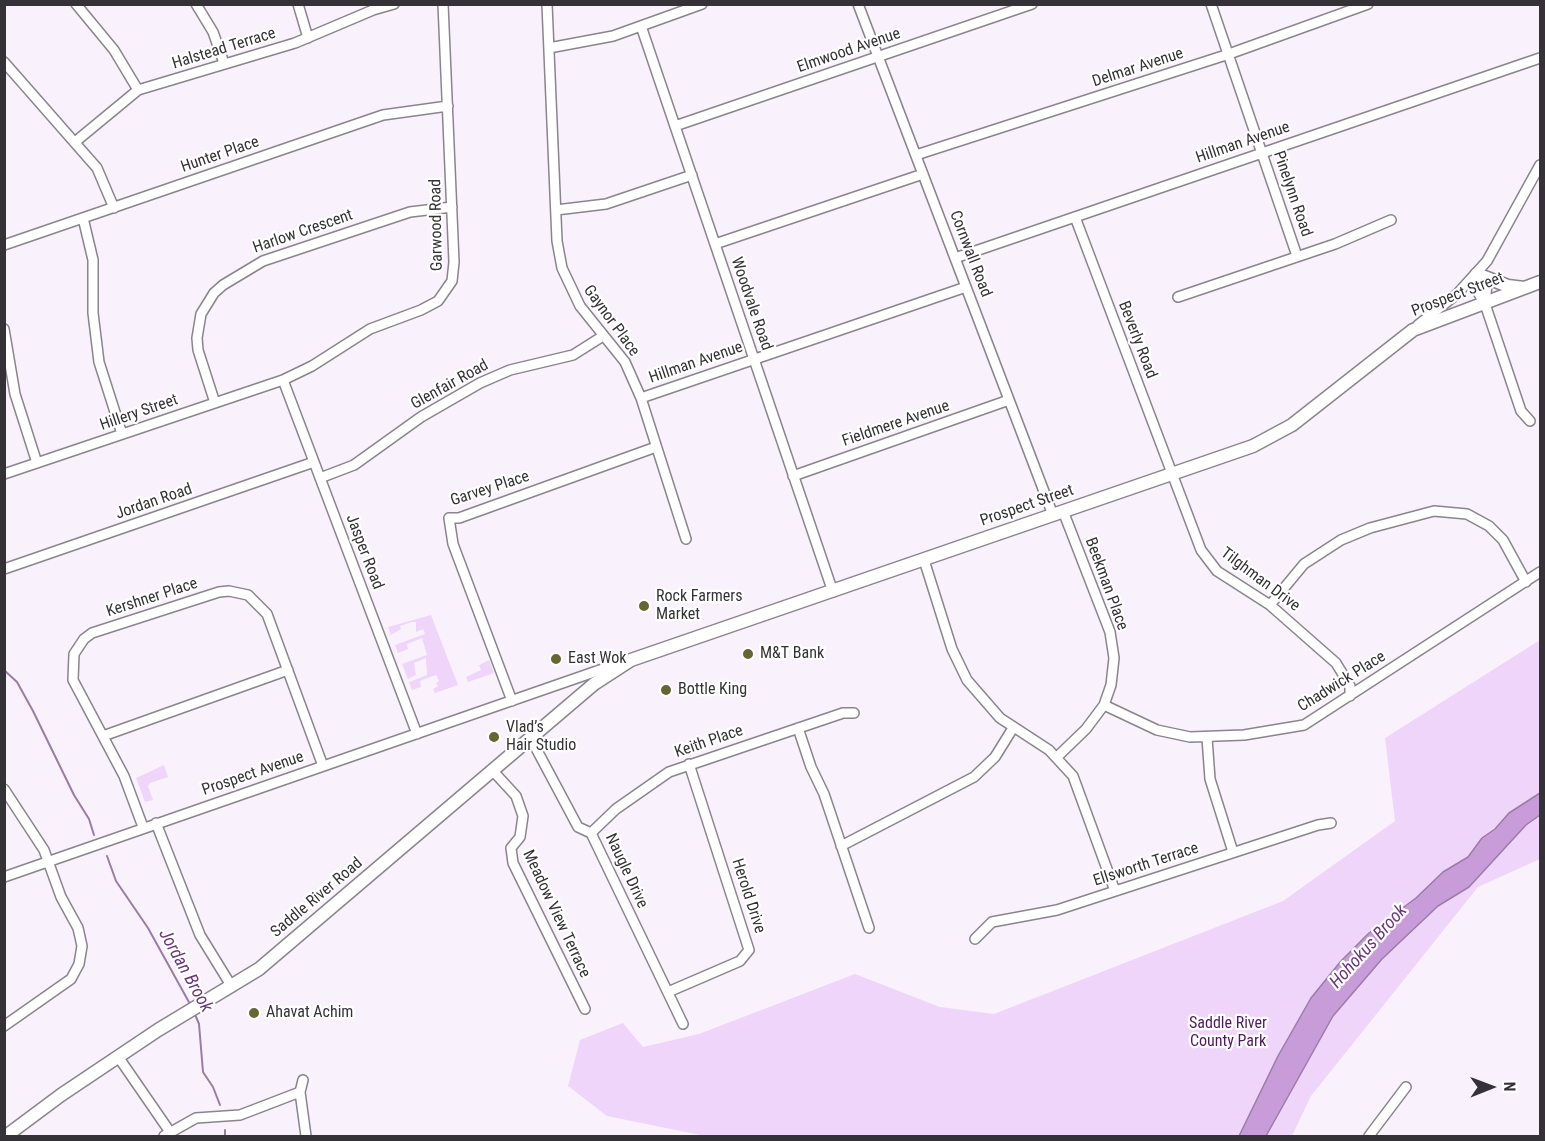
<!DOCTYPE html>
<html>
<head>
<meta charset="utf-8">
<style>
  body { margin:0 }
  #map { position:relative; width:1545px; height:1141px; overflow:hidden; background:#f9f2fc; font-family:"Roboto Condensed",sans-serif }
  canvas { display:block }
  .frame { position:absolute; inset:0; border:6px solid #343236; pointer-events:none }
  .north { position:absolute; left:1461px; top:1057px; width:60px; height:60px; -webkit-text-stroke:4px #fff; paint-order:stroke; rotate:89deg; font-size:16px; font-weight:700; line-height:24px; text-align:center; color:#343236 }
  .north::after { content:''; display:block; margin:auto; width:21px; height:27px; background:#343236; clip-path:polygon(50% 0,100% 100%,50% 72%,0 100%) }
</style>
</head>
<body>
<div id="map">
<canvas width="1545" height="1141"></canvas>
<div class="frame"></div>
<div class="north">N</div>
</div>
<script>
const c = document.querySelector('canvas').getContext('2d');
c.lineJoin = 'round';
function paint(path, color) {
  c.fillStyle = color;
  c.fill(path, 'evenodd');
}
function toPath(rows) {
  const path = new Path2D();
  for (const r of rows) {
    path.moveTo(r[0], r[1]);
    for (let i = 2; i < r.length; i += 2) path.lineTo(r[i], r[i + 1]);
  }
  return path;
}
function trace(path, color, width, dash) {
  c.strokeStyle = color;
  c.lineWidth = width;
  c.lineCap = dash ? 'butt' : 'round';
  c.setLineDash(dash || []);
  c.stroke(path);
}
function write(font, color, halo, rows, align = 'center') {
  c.font = font + ' "Roboto Condensed",sans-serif';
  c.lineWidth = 4.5;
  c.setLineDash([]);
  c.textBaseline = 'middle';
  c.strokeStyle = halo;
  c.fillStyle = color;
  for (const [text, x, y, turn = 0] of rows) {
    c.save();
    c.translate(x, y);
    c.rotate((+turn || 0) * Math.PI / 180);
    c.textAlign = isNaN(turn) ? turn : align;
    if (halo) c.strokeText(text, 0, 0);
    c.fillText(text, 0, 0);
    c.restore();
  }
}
paint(toPath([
  [431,615,458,685,435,693,433,689,438,686,436,683,439,681,436,675,420,681,421,687,412,690,409,682,427,675,426,658,414,663,416,675,408,679,402,664,427,655,422,638,407,644,408,649,398,653,395,645,425,634,423,629,416,632,416,622,412,622,400,626,401,629,391,635,388,627],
  [1540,640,1540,859,1478,887,1311,1096,1292,1136,705,1136,607,1116,568,1086,580,1040,623,1023,643,1047,699,1034,855,974,940,1007,994,1014,1283,901,1395,821,1385,738],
  [489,660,494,673,468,682,466,677,481,670,479,665],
  [164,765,168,777,150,783,148,786,153,800,145,802,136,778]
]), '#efd5f9');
const water = toPath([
  [1540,793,1540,815,1526,825,1469,887,1438,906,1382,959,1333,1016,1266,1136,1239,1136,1278,1056,1311,998,1341,961,1369,933,1416,898,1443,872,1468,857,1482,838,1495,829,1509,813,1540,793]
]);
paint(water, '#c79cd8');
trace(water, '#9b7ca7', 1.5);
trace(toPath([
  [4,670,17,682,33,711,74,795,89,819,94,835],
  [107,856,116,881,148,928,190,1004],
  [194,1012,199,1024,203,1072,213,1087,220,1105],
  [225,1130,225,1136]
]), '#9b7ca7', 2);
const minor = toPath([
  [76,4,114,50,138,90],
  [196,4,213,32,224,63],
  [298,4,308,38],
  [547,4,557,241,562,268,580,306,625,362,641,398,686,539],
  [858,4,1053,515],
  [1211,4,1297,256],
  [641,26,833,592],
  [549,48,613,36,702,4],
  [4,62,97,168,114,208],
  [675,126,1032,4],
  [75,142,138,90,295,43,373,10,394,4],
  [916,155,1229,54,1368,4],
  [556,210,606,204,692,175],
  [1075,217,1201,550,1217,571,1270,605,1336,663,1350,686,1350,696],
  [83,218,93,260,93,313,99,362,122,434],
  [715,244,923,174],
  [4,245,383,115,448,106],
  [955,258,1540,58],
  [1477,274,1476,289,1485,304,1521,411,1530,421],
  [1480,277,1487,284,1485,304],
  [1178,297,1335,244,1391,220],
  [1418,325,1457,294,1487,261,1540,165],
  [4,329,15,394,37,463],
  [283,380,417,734],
  [641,398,966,287],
  [215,403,198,350,197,338,201,314,214,293,223,285,263,261,410,212,452,207],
  [4,474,283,380,312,366,370,329,421,310,438,301,452,281,454,262,443,4],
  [793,476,1009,400],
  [320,478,354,465,421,417,480,383,510,370,573,355,603,336],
  [924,560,952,649,967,680,1000,718,1049,750,1073,776,1115,891],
  [4,569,314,462],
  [1270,605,1304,564,1341,540,1370,528,1434,511,1467,514,1489,526,1503,540,1526,582],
  [512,701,453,544,449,518,459,518,656,447],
  [1104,705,1157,730,1190,737,1244,735,1304,725,1540,572],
  [798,728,811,767,824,794,869,928],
  [103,736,288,670],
  [1207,738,1210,779,1233,852],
  [531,739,578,827,591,833,683,1024],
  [1057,757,1086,729,1104,705,1111,685,1114,658,1110,632,1063,511],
  [493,771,516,796,523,816,520,837,511,848,513,863,585,1009],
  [4,789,44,850,61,897,78,928,82,946,79,964,71,979,4,1026],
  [156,823,200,935,232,987],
  [143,827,124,776,73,680,74,654,84,639,92,633,219,592,229,591,248,595,267,614,323,766],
  [591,833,616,809,669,772,843,713,854,713],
  [841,846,974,777,995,757,1013,728],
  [4,877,620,663],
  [975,939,992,922,1057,910,1318,825,1331,823],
  [668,992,740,961,749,950,689,764],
  [119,1058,170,1132],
  [303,1080,300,1092,306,1136],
  [164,1136,196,1118,240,1115,300,1092],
  [1369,1136,1406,1087]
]);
const major = toPath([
  [1477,274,1508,286,1524,288],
  [6,1136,61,1095,158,1030,259,969,594,684,631,660,1253,446,1292,425,1413,330,1540,282]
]);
trace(minor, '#8a848c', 12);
trace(major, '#8a848c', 15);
trace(minor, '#fff', 9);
trace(major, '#fff', 12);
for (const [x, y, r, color] of [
  [644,606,6,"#676531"],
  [748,654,6,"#676531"],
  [556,659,6,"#676531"],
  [666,690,6,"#676531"],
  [494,737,6,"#676531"],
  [254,1013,6,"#676531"]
]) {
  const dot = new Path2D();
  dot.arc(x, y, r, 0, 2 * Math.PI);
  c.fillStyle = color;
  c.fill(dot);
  trace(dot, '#fff', 2);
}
write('16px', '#343236', '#fff', [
  ["Halstead Terrace",224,49,-17],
  ["Elmwood Avenue",849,51,-19],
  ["Delmar Avenue",1138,68,-18],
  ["Hillman Avenue",1243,143,-19],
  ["Hunter Place",220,155,-19],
  ["Pinelynn Road",1292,194,71],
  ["Garwood Road",437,225,-91],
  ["Harlow Crescent",303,232,-19],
  ["Cornwall Road",970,254,69],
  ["Prospect Street",1458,295,-21],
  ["Woodvale Road",751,304,71],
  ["Gaynor Place",611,321,54],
  ["Beverly Road",1137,340,69],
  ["Hillman Avenue",696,363,-19],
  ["Glenfair Road",450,385,-29],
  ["Hillery Street",139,413,-19],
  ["Fieldmere Avenue",896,424,-19],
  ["Garvey Place",490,489,-18],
  ["Jordan Road",154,502,-19],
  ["Prospect Street",1027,506,-19],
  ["Jasper Road",364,552,69],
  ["Tilghman Drive",1260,580,37],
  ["Beekman Place",1106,584,70],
  ["Kershner Place",152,598,-18],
  ["Chadwick Place",1342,682,-32],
  ["Keith Place",709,742,-19],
  ["Prospect Avenue",253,774,-19],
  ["Ellsworth Terrace",1146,865,-18],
  ["Naugle Drive",626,871,65],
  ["Herold Drive",748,896,72],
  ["Saddle River Road",317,898,-40],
  ["Meadow View Terrace",556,914,65]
]);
write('16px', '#343236', '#fff', [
  ["Rock Farmers",656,597],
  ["Market",656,615],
  ["M&T Bank",760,654],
  ["East Wok",568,659],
  ["Bottle King",678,690],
  ["Vlad’s",506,728],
  ["Hair Studio",506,746],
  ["Ahavat Achim",266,1013]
], 'left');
write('16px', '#4f1961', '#fff', [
  ["Saddle River",1228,1024],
  ["County Park",1228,1042]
]);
write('italic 18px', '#6b367e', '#fff', [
  ["Hohokus Brook",1369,947,-48],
  ["Jordan Brook",185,971,61]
]);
</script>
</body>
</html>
